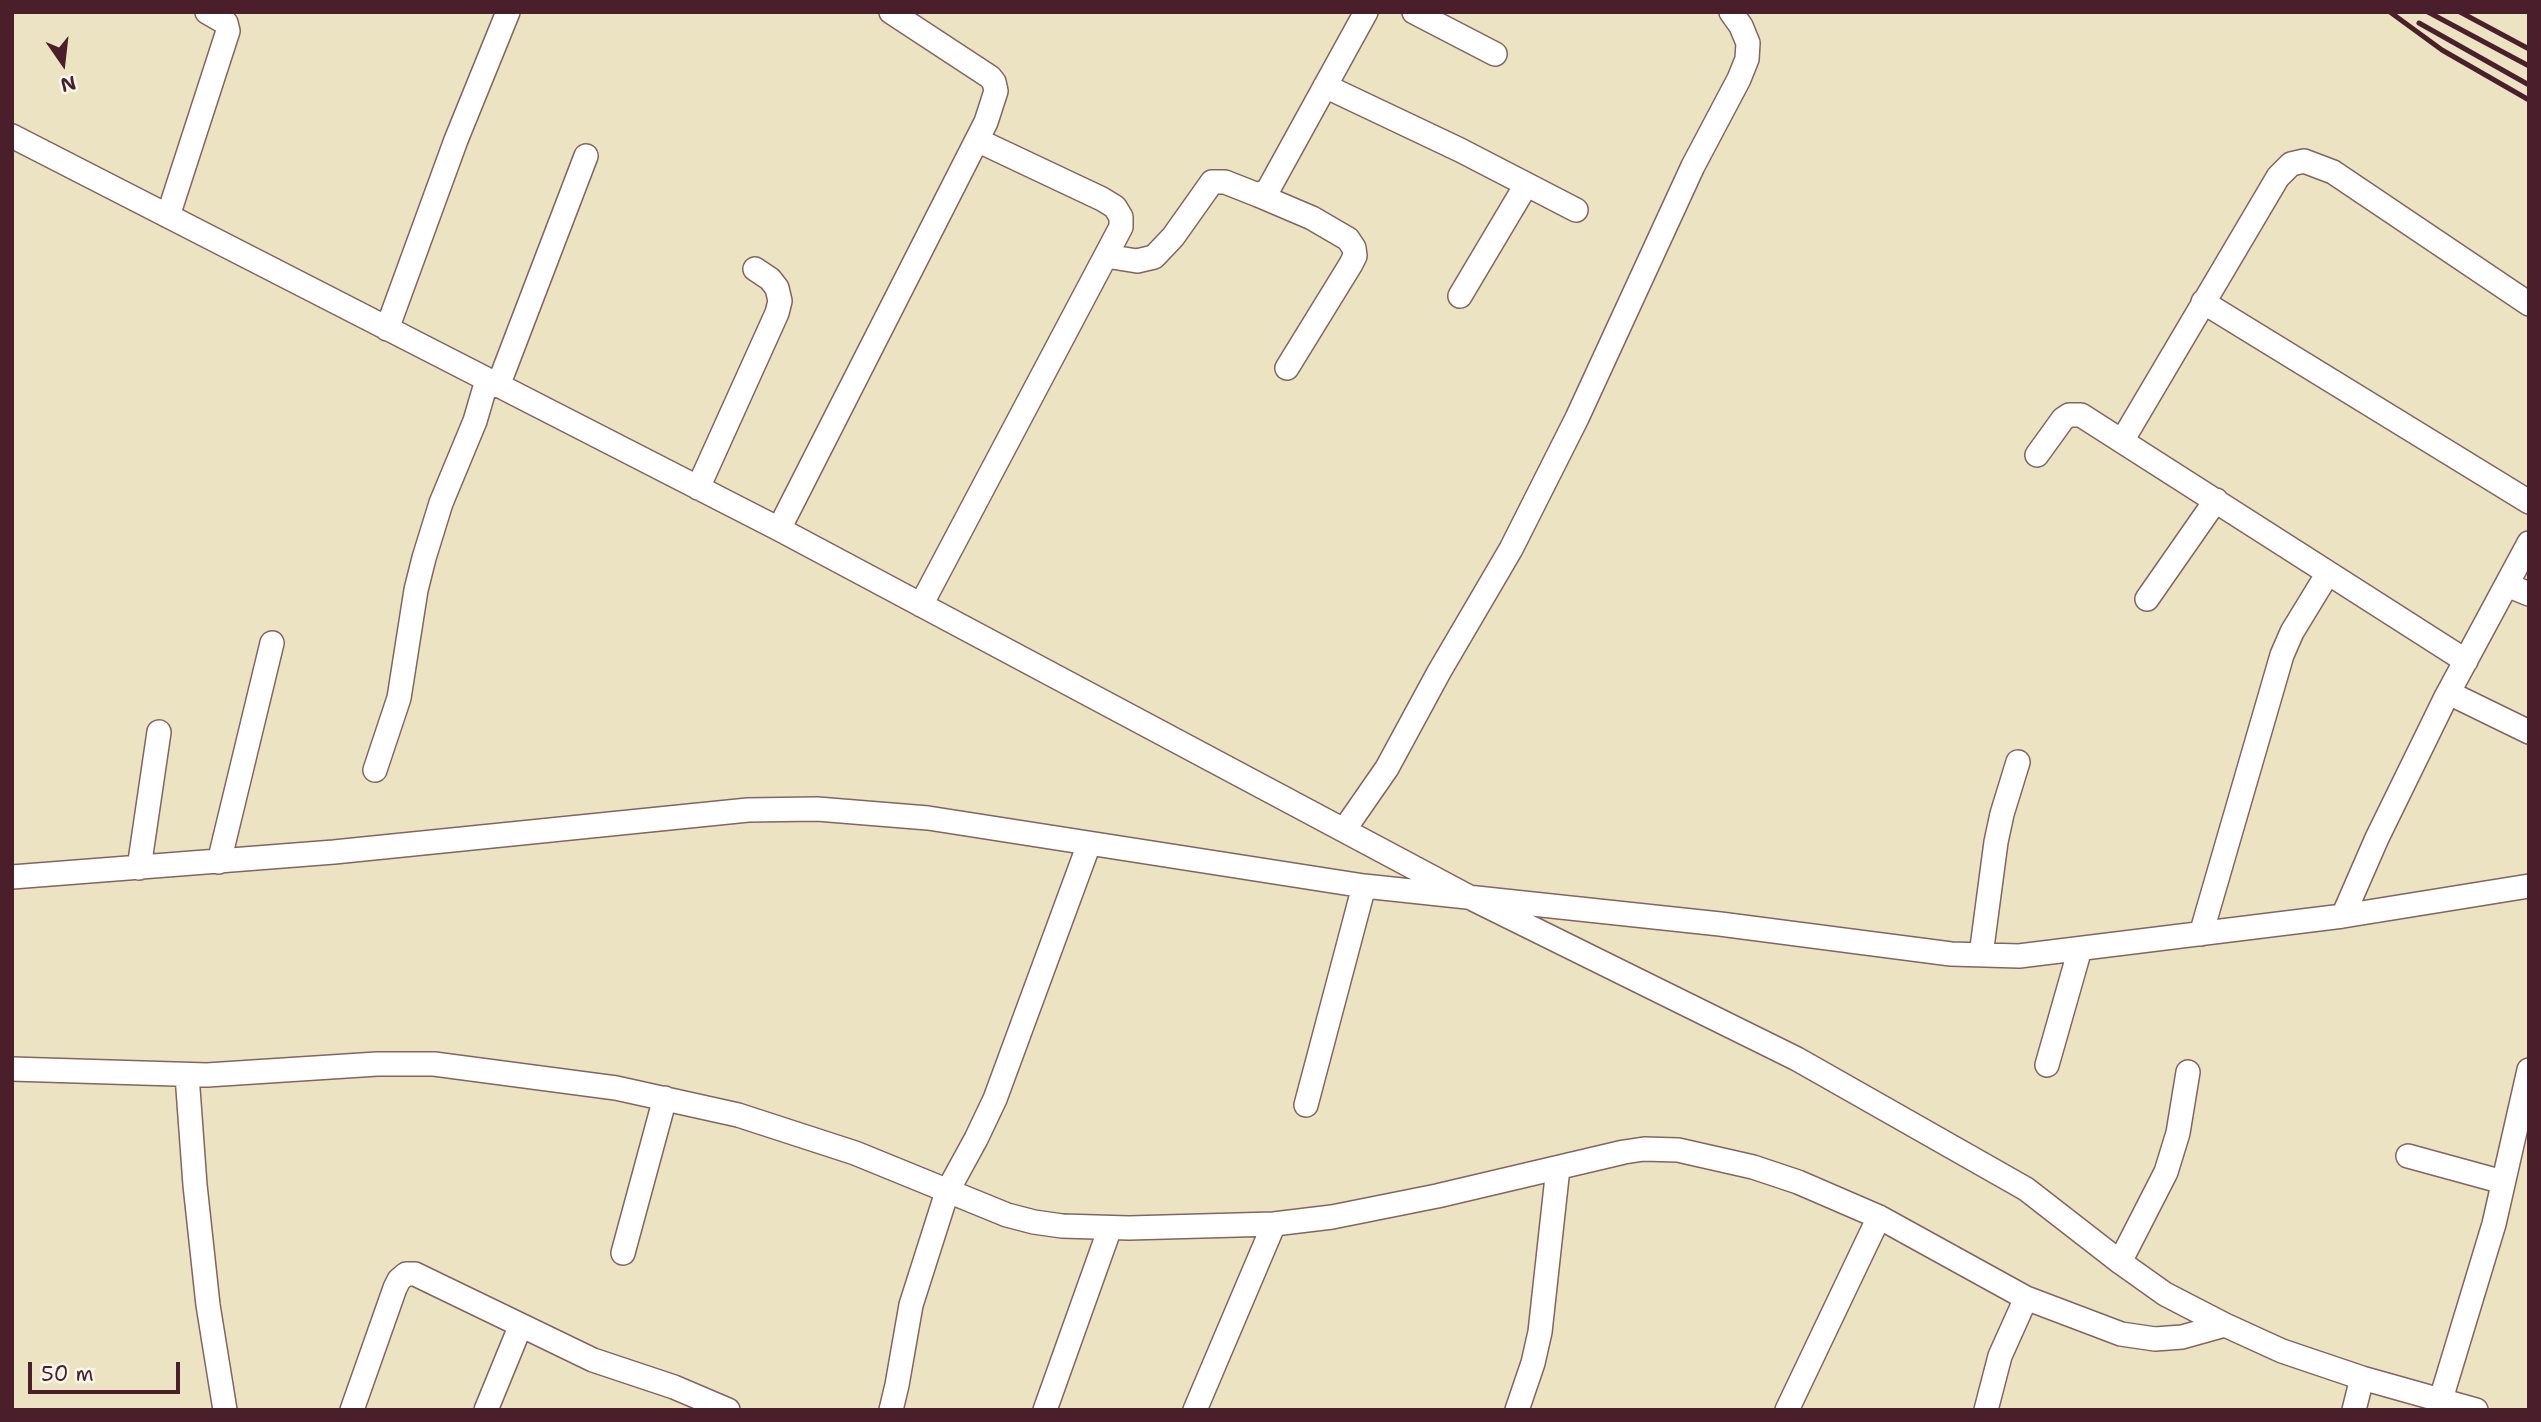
<!DOCTYPE html>
<html>
<head>
<meta charset="utf-8">
<style>
  body { margin:0 }
  #map { position:relative; width:2541px; height:1422px; overflow:hidden; background:#ece3c3; font-family:"Shantell Sans",sans-serif }
  canvas { display:block }
  .frame { position:absolute; inset:0; border:14px solid #4a1f2b; pointer-events:none }
  .north { position:absolute; left:28px; top:28px; width:70px; height:70px; -webkit-text-stroke:5px #fbf7ec; paint-order:stroke; rotate:166deg; font-size:19px; font-weight:700; line-height:28px; text-align:center; color:#4a1f2b }
  .north::after { content:''; display:block; margin:auto; width:24px; height:32px; background:#4a1f2b; clip-path:polygon(50% 0,100% 100%,50% 72%,0 100%) }
  .scale { position:absolute; left:28px; top:1362px; width:152px; height:32px; box-sizing:border-box; border:4px solid #4a1f2b; border-top:0; padding-left:9px; font-size:21px; line-height:24px; white-space:nowrap; color:#4a1f2b; -webkit-text-stroke:5px #fbf7ec; paint-order:stroke }
</style>
</head>
<body>
<div id="map">
<canvas width="2541" height="1422"></canvas>
<div class="frame"></div>
<div class="north">N</div>
<div class="scale">50 m</div>
</div>
<script>
const c = document.querySelector('canvas').getContext('2d');
c.lineJoin = 'round';
function toPath(rows) {
  const path = new Path2D();
  for (const r of rows) {
    path.moveTo(r[0], r[1]);
    for (let i = 2; i < r.length; i += 2) path.lineTo(r[i], r[i + 1]);
  }
  return path;
}
function trace(path, color, width, dash) {
  c.strokeStyle = color;
  c.lineWidth = width;
  c.lineCap = dash ? 'butt' : 'round';
  c.setLineDash(dash || []);
  c.stroke(path);
}
const minor = toPath([
  [1414,12,1495,54],
  [1325,86,1460,150,1576,210],
  [12,136,779,529,1469,897,1797,1059,2026,1189,2120,1262,2165,1294,2225,1325,2282,1351,2362,1378,2476,1410],
  [1258,195,1312,218,1348,239,1354,248,1355,256,1351,264,1287,368],
  [168,216,228,31,226,23,207,12],
  [1106,256,1137,261,1154,257,1173,237,1212,182,1225,182,1258,195,1268,190,1366,12],
  [1460,296,1526,185],
  [2203,302,2529,502],
  [387,329,456,140,508,12],
  [498,386,586,156],
  [2122,441,2278,177,2291,164,2304,161,2333,172,2529,304],
  [2037,455,2063,419,2069,415,2081,415,2466,661],
  [698,488,777,313,780,301,777,288,770,279,755,269],
  [779,529,986,122,996,91,994,82,990,77,891,12],
  [2507,585,2529,594],
  [2147,599,2216,500],
  [921,605,1121,227,1121,217,1115,207,1102,199,977,140],
  [2449,693,2529,732],
  [375,770,399,698,416,590,424,558,441,503,475,421,487,380],
  [1344,830,1387,768,1439,672,1511,549,1577,418,1693,166,1739,79,1747,59,1748,43,1741,26,1731,12],
  [219,862,272,643],
  [139,868,159,732],
  [12,877,334,852,748,810,817,809,928,818,1364,886,1720,924,1951,954,2019,956,2343,916,2529,886],
  [2343,916,2377,838,2445,699,2529,543],
  [2201,934,2282,655,2292,632,2328,573],
  [1981,955,1996,842,2002,814,2018,762],
  [2047,1065,2080,949],
  [12,1069,207,1075,377,1064,434,1064,616,1088,738,1115,855,1153,1007,1215,1034,1222,1062,1226,1129,1228,1274,1224,1332,1217,1437,1196,1624,1152,1644,1149,1678,1150,1753,1167,1798,1182,1879,1217,2026,1298,2121,1334,2155,1339,2182,1337,2225,1325],
  [187,1075,195,1185,208,1305,225,1410],
  [1306,1105,1364,886],
  [2408,1156,2503,1182],
  [623,1253,665,1098],
  [2120,1262,2166,1172,2178,1133,2188,1072],
  [2441,1399,2494,1224,2529,1070],
  [352,1410,395,1288,399,1280,406,1274,415,1274,593,1360,674,1387,728,1410],
  [486,1410,520,1327],
  [891,1410,897,1385,911,1305,947,1192,976,1139,995,1099,1089,844],
  [1045,1410,1110,1228],
  [1195,1410,1274,1224],
  [1517,1410,1533,1363,1540,1332,1558,1168],
  [1787,1410,1879,1217],
  [1986,1410,2000,1356,2026,1298],
  [2354,1410,2362,1378]
]);
trace(minor, '#836460', 26);
trace(minor, '#fff', 23);
trace(toPath([
  [2390,12,2442,50,2529,100],
  [2428,12,2529,66],
  [2460,12,2529,49],
  [2419,23,2529,85]
]), '#4a1f2b', 5);
</script>
</body>
</html>
